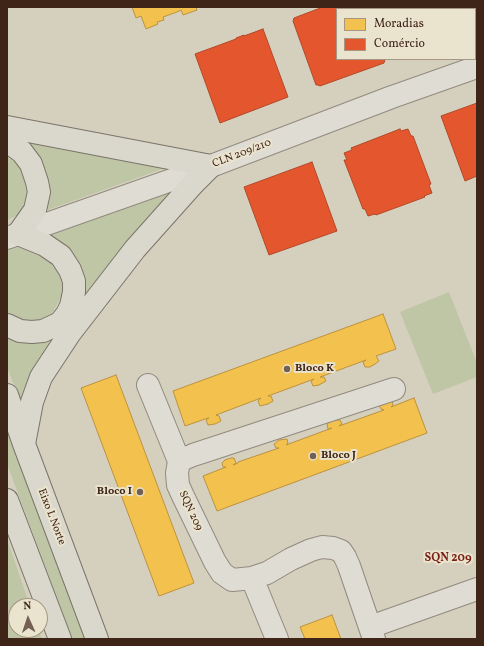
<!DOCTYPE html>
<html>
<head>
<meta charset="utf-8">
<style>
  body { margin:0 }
  #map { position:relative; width:484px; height:646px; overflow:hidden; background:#d5cfbe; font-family:Vollkorn,serif }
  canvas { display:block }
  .frame { position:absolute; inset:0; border:8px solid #3f2518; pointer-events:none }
  .legend { position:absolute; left:336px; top:8px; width:140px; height:52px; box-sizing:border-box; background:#eae3ce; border:1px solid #a69785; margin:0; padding:5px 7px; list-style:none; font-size:12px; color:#3f2518 }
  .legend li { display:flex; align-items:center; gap:8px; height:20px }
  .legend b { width:20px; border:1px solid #a69785 }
  .north { position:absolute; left:8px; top:598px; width:40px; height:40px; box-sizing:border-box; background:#eae3ce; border:1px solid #a69785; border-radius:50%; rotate:357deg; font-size:11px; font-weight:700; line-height:16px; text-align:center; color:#3f2518 }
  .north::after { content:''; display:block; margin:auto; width:14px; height:18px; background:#746052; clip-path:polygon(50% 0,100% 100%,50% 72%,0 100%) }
</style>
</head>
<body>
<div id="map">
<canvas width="484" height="646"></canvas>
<div class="frame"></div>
<ul class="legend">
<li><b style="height:11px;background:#f2c14e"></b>Moradias</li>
<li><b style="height:11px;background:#e4572e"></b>Comércio</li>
</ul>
<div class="north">N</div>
</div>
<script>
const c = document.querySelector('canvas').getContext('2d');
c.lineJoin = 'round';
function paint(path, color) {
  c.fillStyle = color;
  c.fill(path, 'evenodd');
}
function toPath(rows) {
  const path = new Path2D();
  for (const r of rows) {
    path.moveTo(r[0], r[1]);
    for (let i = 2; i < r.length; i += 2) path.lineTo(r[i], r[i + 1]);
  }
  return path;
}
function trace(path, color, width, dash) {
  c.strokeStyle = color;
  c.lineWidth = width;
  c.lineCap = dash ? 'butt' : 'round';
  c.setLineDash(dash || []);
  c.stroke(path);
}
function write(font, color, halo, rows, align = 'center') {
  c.font = font + ' Vollkorn,serif';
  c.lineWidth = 4;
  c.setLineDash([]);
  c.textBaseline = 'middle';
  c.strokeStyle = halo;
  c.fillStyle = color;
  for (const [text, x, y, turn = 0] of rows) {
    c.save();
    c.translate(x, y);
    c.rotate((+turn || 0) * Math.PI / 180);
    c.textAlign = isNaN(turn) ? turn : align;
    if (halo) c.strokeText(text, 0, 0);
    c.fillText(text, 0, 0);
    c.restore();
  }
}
paint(toPath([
  [13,139,179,163,36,214],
  [7,150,21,161,30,188,25,207,18,215,7,220],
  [184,181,51,343,42,355,30,383,22,406,7,367,7,332,23,337,77,303,42,234],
  [27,245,63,270,64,292,51,315,43,321,34,324,7,318,7,250],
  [449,292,477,363,477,377,433,394,400,312],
  [7,427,85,639,72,639,7,464],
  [7,539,30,606,16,606,16,630,38,630,42,639,7,639]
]), '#bfc6a5');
const homes = toPath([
  [132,7,196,7,197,10,183,15,181,10,177,12,163,17,164,20,157,22,158,24,146,29,141,16,136,18,132,7],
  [383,314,396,349,376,356,379,361,375,364,370,367,365,367,363,362,366,360,320,377,324,377,326,381,319,385,313,386,311,381,314,379,268,396,271,396,273,401,268,404,260,406,258,401,261,398,216,415,219,416,221,421,215,424,208,425,206,420,209,418,208,418,185,426,173,391,383,314],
  [116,375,194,583,159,596,81,388,116,375],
  [414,398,427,433,217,511,203,476,226,467,223,467,222,463,225,460,231,458,234,458,236,463,233,465,238,463,238,462,279,448,276,448,274,444,279,440,287,439,288,443,286,445,332,428,328,429,327,424,333,420,340,420,342,424,339,426,384,410,381,409,379,405,392,400,393,405,391,407,414,398],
  [332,615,341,639,305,639,300,627,332,615]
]);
paint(homes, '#f2c14e');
trace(homes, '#bc923e', 1);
const shops = toPath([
  [323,7,366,7,367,9,337,9,337,59,385,59,384,63,320,86,318,85,316,85,293,21,294,18,323,7],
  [398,7,477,7,477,29,475,30,475,9,399,9,398,7],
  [263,29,288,97,220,123,195,54,236,39,236,38,244,35,244,36,263,29],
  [477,103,477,176,465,181,441,116,477,103],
  [400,129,401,131,408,129,411,136,413,136,431,184,429,185,432,193,424,196,425,197,376,215,375,214,368,216,365,209,363,209,344,160,347,160,344,153,352,150,351,148,400,129],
  [312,162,337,231,269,255,244,187,312,162]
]);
paint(shops, '#e4572e');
trace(shops, '#b24827', 1);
const minor = toPath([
  [7,238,211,166,392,97,477,67],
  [148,385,179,461],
  [252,578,277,639],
  [370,627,477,589],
  [374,639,349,566,345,557,341,551,333,548,322,547,311,550,291,559,267,573,252,578,232,580,222,573,215,562,183,496,178,485,177,473,179,461,193,455,394,389]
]);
const major = toPath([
  [7,127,211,166],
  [7,143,11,144,22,152,31,164,37,182,39,192,35,210,18,234,45,245,61,256,70,270,74,281,74,292,71,306,67,314,60,323,43,331,32,332,20,331,7,325],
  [7,395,24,444,97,639],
  [24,444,32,402,41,377,70,333,135,249,193,184,211,166],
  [7,500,60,639]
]);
trace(minor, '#918a7f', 24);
trace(major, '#7b746a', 24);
trace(minor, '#dfdcd3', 22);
trace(major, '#dad7cc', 22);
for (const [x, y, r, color] of [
  [287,369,4,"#746052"],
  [313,456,4,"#746052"],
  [140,492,4,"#746052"]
]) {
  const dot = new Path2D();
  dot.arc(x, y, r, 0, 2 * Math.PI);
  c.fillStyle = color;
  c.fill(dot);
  trace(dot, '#eae3ce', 1.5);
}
write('11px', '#3f2518', '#eae3ce', [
  ["CLN 209/210",242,154,-21],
  ["SQN 209",190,511,65],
  ["Eixo L Norte",51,517,69]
]);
write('bold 11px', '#3f2518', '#eae3ce', [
  ["Bloco K",295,369],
  ["Bloco J",321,456],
  ["Bloco I",132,492,"right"]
], 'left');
write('bold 12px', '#7a1f14', '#eae3ce', [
  ["SQN 209",448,559]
]);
</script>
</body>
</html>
